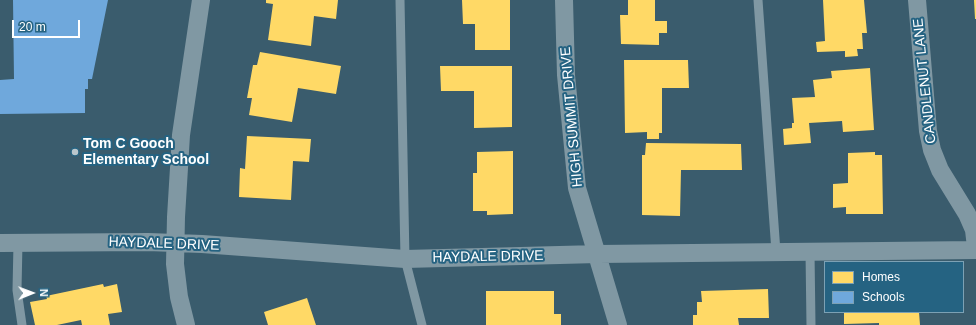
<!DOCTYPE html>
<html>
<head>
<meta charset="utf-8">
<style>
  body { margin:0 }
  #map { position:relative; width:976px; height:325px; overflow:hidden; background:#3a5c6d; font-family:Arial,sans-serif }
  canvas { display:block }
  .legend { position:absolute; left:824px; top:261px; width:140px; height:52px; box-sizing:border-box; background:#256382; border:1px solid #7ca1b4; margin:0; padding:5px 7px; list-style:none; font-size:12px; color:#fff }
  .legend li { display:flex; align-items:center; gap:8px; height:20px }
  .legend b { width:20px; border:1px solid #7ca1b4 }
  .north { position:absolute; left:12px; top:273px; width:40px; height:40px; -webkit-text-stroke:3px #256382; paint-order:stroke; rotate:89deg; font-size:11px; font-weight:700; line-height:16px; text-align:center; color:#fff }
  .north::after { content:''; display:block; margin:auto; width:14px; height:18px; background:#fff; clip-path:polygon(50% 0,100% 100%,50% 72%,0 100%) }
  .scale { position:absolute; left:12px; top:20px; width:68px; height:18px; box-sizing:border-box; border:2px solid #fff; border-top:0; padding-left:5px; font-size:12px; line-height:14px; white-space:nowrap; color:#fff; -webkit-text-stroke:3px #256382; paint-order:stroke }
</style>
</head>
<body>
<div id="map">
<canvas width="976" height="325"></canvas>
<ul class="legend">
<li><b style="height:11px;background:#ffd966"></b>Homes</li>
<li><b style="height:11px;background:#6fa8dc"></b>Schools</li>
</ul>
<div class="north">N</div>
<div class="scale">20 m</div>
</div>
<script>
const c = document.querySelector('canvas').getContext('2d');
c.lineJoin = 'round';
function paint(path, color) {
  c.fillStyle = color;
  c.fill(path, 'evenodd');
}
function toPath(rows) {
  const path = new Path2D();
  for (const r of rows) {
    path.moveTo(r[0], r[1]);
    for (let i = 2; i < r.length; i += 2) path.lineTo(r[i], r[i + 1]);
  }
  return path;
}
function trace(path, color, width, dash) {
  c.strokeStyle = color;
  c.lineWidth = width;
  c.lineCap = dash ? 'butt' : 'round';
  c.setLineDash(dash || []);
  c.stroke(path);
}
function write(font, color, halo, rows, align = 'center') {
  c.font = font + ' Arial,sans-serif';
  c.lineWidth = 4;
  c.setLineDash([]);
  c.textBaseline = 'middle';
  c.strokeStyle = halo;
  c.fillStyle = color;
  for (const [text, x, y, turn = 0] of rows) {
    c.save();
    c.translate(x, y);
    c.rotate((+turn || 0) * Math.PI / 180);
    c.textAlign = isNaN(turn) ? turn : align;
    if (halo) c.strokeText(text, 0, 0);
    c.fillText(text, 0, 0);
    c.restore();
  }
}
paint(toPath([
  [266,0,338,0,336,19,314,16,311,46,268,40,273,4,266,3],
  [462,0,510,0,510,50,475,50,475,24,463,24],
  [628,0,655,0,655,21,667,21,667,33,659,33,659,45,621,44,620,15,628,15],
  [823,0,864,0,867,33,862,33,863,49,857,49,858,56,845,57,845,51,817,52,816,42,825,41],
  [974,0,976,0,976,19,975,19],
  [260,52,341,66,336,94,298,88,292,122,249,115,252,98,247,98,253,65,257,65],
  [624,60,688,60,689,88,662,88,662,133,659,133,659,139,647,139,647,132,625,133],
  [440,66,512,66,512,127,474,128,474,91,441,91],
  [870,68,874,130,843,132,842,121,809,123,811,143,784,145,783,129,792,128,792,123,794,123,792,98,815,97,813,80,832,78,831,71],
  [247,136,311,139,309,162,293,161,291,200,239,197,240,168,245,169],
  [646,143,741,144,742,170,681,170,680,216,642,215,642,155,645,155],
  [513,151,513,214,487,215,487,211,473,211,473,173,477,173,477,152],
  [875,152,875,155,882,155,883,214,846,214,846,207,833,208,833,184,848,183,848,153],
  [103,284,104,287,117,284,122,312,108,314,110,325,82,325,81,320,57,325,35,325,30,302,47,299,46,296],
  [768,289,769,318,738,318,739,325,693,325,693,315,697,315,697,302,702,302,701,291],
  [486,291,554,291,554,314,561,314,561,325,486,325],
  [307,298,316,325,268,325,264,312],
  [844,312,919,312,920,325,879,325,879,323,844,324]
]), '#ffd966');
paint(toPath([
  [13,0,108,0,92,79,88,79,88,89,85,89,85,113,0,114,0,80,14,79]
]), '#6fa8dc');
trace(toPath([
  [400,0,405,259,422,325],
  [758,0,776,252],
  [18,243,17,290,22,325],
  [810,252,811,325]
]), '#8098a3', 9);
trace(toPath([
  [564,0,566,75,577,188,618,325],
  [917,0,928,131,932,150,940,170,967,214,974,230,976,247],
  [0,243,148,242,202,244,405,259,598,254,976,250],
  [186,325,179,297,175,264,176,217,181,135,201,0]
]), '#8098a3', 18);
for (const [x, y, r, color] of [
  [75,152,4,"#bac6cc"]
]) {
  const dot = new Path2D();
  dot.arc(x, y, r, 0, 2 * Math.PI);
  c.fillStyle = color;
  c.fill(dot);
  trace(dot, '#256382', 1.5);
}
write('14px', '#fff', '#256382', [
  ["CANDLENUT LANE",925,81,-96],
  ["HIGH SUMMIT DRIVE",572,117,-95],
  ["HAYDALE DRIVE",164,244,2],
  ["HAYDALE DRIVE",488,257,-1]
]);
write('bold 14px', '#fff', '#256382', [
  ["Tom C Gooch",83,144],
  ["Elementary School",83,160]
], 'left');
</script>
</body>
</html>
